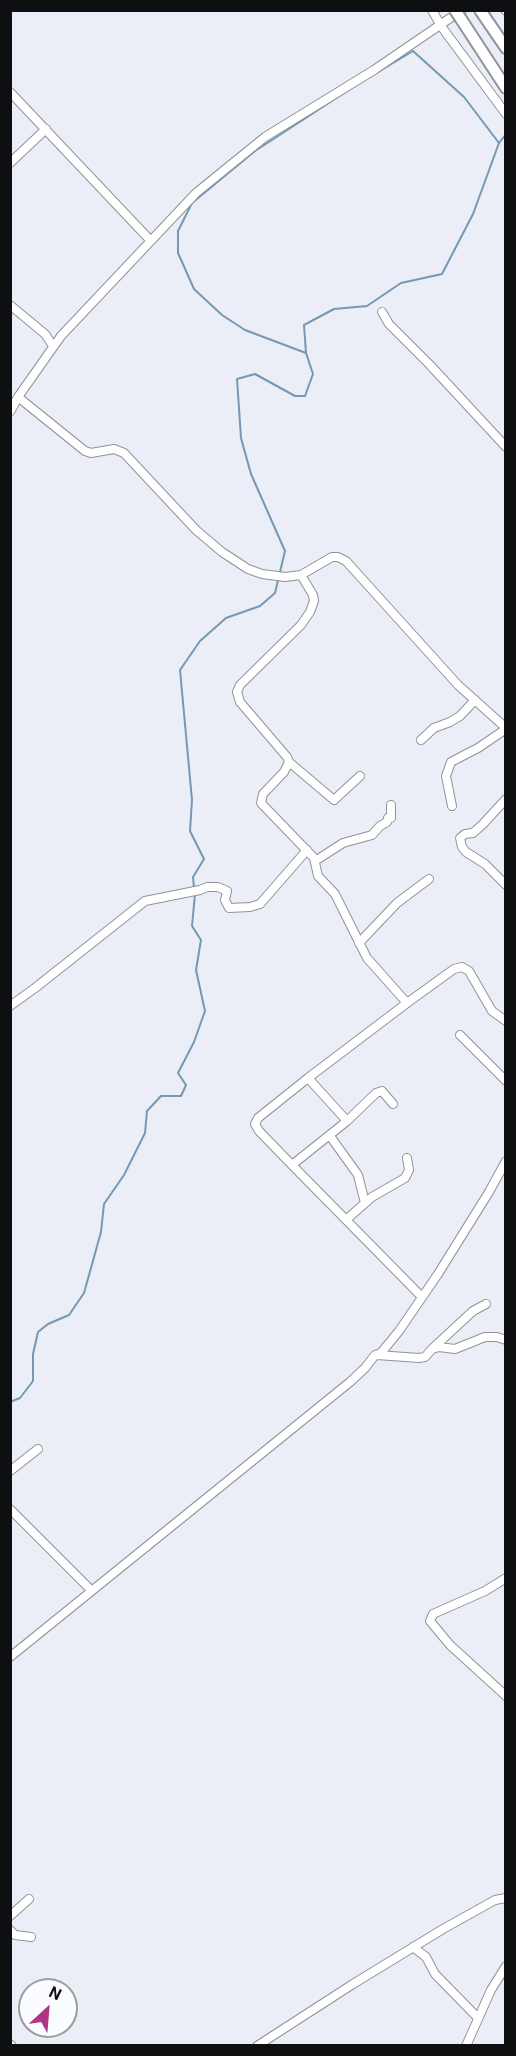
<!DOCTYPE html>
<html>
<head>
<meta charset="utf-8">
<style>
  body { margin:0 }
  #map { position:relative; width:516px; height:2056px; overflow:hidden; background:#ebeef6; font-family:Roboto,sans-serif }
  canvas { display:block }
  .frame { position:absolute; inset:0; border:12px solid #0d0f11; pointer-events:none }
  .north { position:absolute; left:18px; top:1978px; width:60px; height:60px; box-sizing:border-box; background:#fafcff; border:2px solid #9b9da0; border-radius:50%; rotate:26deg; font-size:16px; font-weight:700; line-height:24px; text-align:center; color:#0d0f11 }
  .north::after { content:''; display:block; margin:auto; width:21px; height:27px; background:#b13586; clip-path:polygon(50% 0,100% 100%,50% 72%,0 100%) }
</style>
</head>
<body>
<div id="map">
<canvas width="516" height="2056"></canvas>
<div class="frame"></div>
<div class="north">N</div>
</div>
<script>
const c = document.querySelector('canvas').getContext('2d');
c.lineJoin = 'round';
function toPath(rows) {
  const path = new Path2D();
  for (const r of rows) {
    path.moveTo(r[0], r[1]);
    for (let i = 2; i < r.length; i += 2) path.lineTo(r[i], r[i + 1]);
  }
  return path;
}
function trace(path, color, width, dash) {
  c.strokeStyle = color;
  c.lineWidth = width;
  c.lineCap = dash ? 'butt' : 'round';
  c.setLineDash(dash || []);
  c.stroke(path);
}
trace(toPath([
  [306,353,245,330,222,315,194,289,178,253,178,231,192,203,255,151,358,84,413,51,464,97,499,143],
  [194,888,193,877,204,859,190,831,192,800,180,670,200,641,226,618,260,606,275,593,285,551,251,474,241,438,237,379,255,374,295,396,305,396,313,374,306,353,304,325,334,309,367,306,401,283,442,274,473,214,499,143,506,134],
  [10,1402,20,1398,33,1381,33,1354,38,1332,48,1324,69,1315,84,1293,101,1232,104,1204,124,1175,145,1133,147,1111,161,1096,181,1096,186,1085,178,1073,194,1042,205,1011,196,970,201,940,192,926,195,894]
]), '#7598b4', 2);
const minor = toPath([
  [432,10,441,26,506,114],
  [505,10,506,11],
  [10,92,150,240],
  [10,163,46,129],
  [10,305,45,334,53,346],
  [382,312,389,324,430,365,506,447],
  [18,397,85,451,91,453,114,449,124,453,196,530,222,552,248,569,262,574,285,577,301,575,332,557,338,557,346,561,458,685,506,728],
  [10,412,18,397,61,336,196,193,265,137,374,70,462,10],
  [301,575,313,595,314,601,310,612,301,625,240,685,237,692,240,702,287,757,289,762,284,772,263,794,261,803,314,858,318,876,335,894,367,958,407,1003,454,969,462,967,469,971,492,1011,506,1021],
  [421,740,434,728,450,722,460,716,475,700],
  [289,762,334,800,360,776],
  [506,799,483,824,473,833,465,834,460,838,462,847,466,852,485,864,506,885],
  [452,806,446,776,451,762,478,748,506,729],
  [315,861,343,843,372,835,380,826,387,822,388,818,391,818,391,805],
  [359,943,397,903,429,879],
  [407,1003,308,1078,258,1118,255,1124,259,1131,292,1165,422,1297],
  [10,1006,35,988,145,901,200,890,207,887,218,887,227,891,225,900,229,908,250,907,260,904,307,850],
  [460,1035,506,1081],
  [347,1121,376,1093,382,1091,393,1104],
  [330,1136,358,1175,365,1203],
  [292,1165,347,1121,308,1078],
  [347,1219,372,1197,405,1178,409,1170,407,1158],
  [433,1348,473,1311,486,1304],
  [377,1355,419,1358,425,1357,432,1349,439,1347,455,1349,485,1337,497,1337,506,1340],
  [10,1471,38,1449],
  [10,1509,91,1590],
  [506,1578,485,1591,433,1614,430,1621,450,1645,506,1696],
  [10,1657,350,1382,365,1368,375,1355,381,1353,399,1331,438,1274,489,1192,506,1161],
  [10,1916,29,1899],
  [10,1930,15,1935,31,1937],
  [413,1947,426,1957,435,1974,478,2018],
  [10,2044,12,2046],
  [257,2046,353,1984,443,1929,495,1900,506,1898],
  [466,2046,491,1990,506,1966]
]);
const highway = toPath([
  [480,10,506,48],
  [461,19,506,88]
]);
trace(minor, '#8f939a', 10);
trace(highway, '#8f939a', 14);
trace(minor, '#fff', 8);
trace(highway, '#fff', 10);
const highwayBridge = toPath([
  [455,10,461,19]
]);
trace(highwayBridge, '#8f939a', 14, []);
trace(highwayBridge, '#fff', 10);
</script>
</body>
</html>
